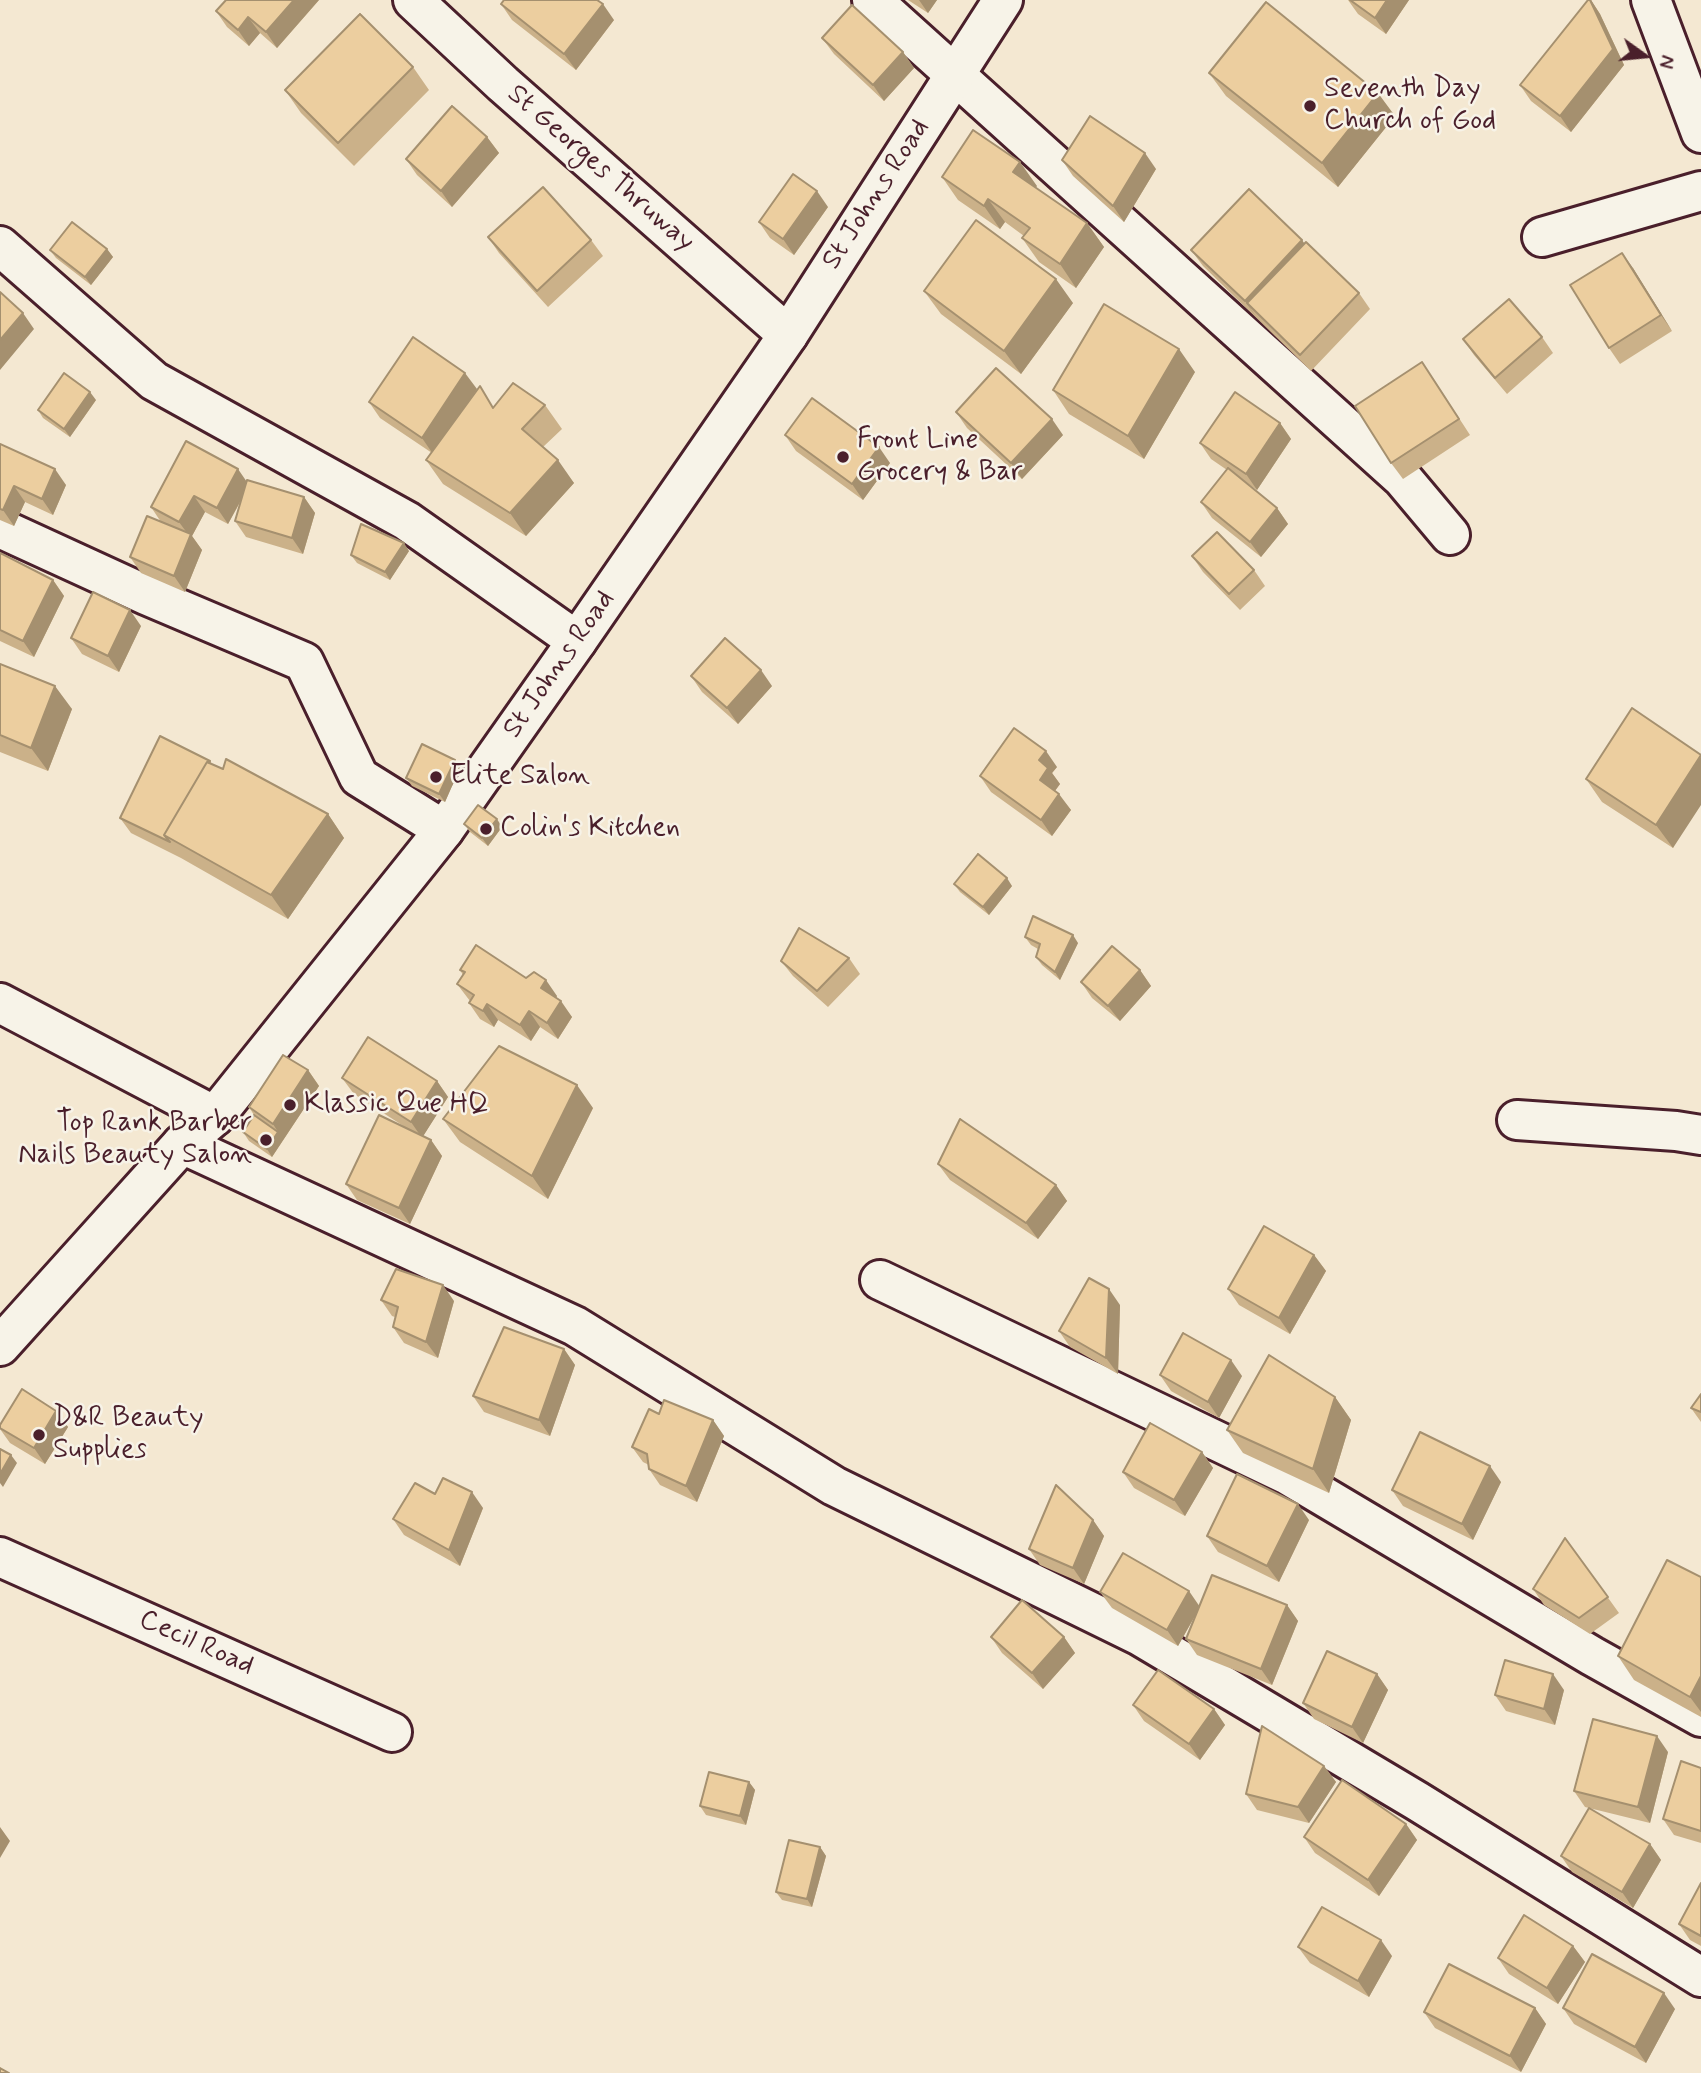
<!DOCTYPE html>
<html>
<head>
<meta charset="utf-8">
<style>
  body { margin:0 }
  #map { position:relative; width:1701px; height:2073px; overflow:hidden; background:#f4e8d2; font-family:Mynerve,sans-serif }
  canvas { display:block }
  .north { position:absolute; left:1610px; top:21px; width:70px; height:70px; -webkit-text-stroke:5px #f7f3e8; paint-order:stroke; rotate:105deg; font-size:19px; font-weight:700; line-height:28px; text-align:center; color:#4a1f2b }
  .north::after { content:''; display:block; margin:auto; width:24px; height:32px; background:#4a1f2b; clip-path:polygon(50% 0,100% 100%,50% 72%,0 100%) }
</style>
</head>
<body>
<div id="map">
<canvas width="1701" height="2073"></canvas>
<div class="north">N</div>
</div>
<script>
const c = document.querySelector('canvas').getContext('2d');
c.lineJoin = 'round';
function toPath(rows) {
  const path = new Path2D();
  for (const r of rows) {
    path.moveTo(r[0], r[1]);
    for (let i = 2; i < r.length; i += 2) path.lineTo(r[i], r[i + 1]);
  }
  return path;
}
function trace(path, color, width, dash) {
  c.strokeStyle = color;
  c.lineWidth = width;
  c.lineCap = dash ? 'butt' : 'round';
  c.setLineDash(dash || []);
  c.stroke(path);
}
function paint(path, color) {
  c.fillStyle = color;
  c.fill(path, 'evenodd');
}
function write(font, color, halo, rows, align = 'center') {
  c.font = font + ' Mynerve,sans-serif';
  c.lineWidth = 5;
  c.setLineDash([]);
  c.textBaseline = 'middle';
  c.strokeStyle = halo;
  c.fillStyle = color;
  for (const [text, x, y, turn = 0] of rows) {
    c.save();
    c.translate(x, y);
    c.rotate((+turn || 0) * Math.PI / 180);
    c.textAlign = isNaN(turn) ? turn : align;
    if (halo) c.strokeText(text, 0, 0);
    c.fillText(text, 0, 0);
    c.restore();
  }
}
const minor = toPath([
  [413,0,503,84,788,335],
  [872,0,1403,479,1450,535],
  [1542,237,1701,191],
  [0,246,154,381,407,521,577,641],
  [0,528,146,595,304,662,359,777,444,830],
  [0,1003,215,1116],
  [1517,1120,1676,1131,1701,1135],
  [182,1144,575,1326,834,1486,1140,1636,1417,1801,1701,1977],
  [880,1280,1286,1474,1592,1656,1701,1717],
  [0,1557,392,1732]
]);
const tertiary = toPath([
  [1651,0,1701,133]
]);
const secondary = toPath([
  [0,1346,182,1144,215,1116,444,830,577,641,788,335,1003,0]
]);
trace(minor, '#4a1f2b', 44);
trace(tertiary, '#4a1f2b', 44);
trace(secondary, '#4a1f2b', 44);
trace(minor, '#f7f3e8', 38);
trace(tertiary, '#f7f3e8', 38);
trace(secondary, '#f7f3e8', 38);
paint(toPath([
  [319,0,277,48,260,33,249,46,227,27,216,11],
  [908,0,937,0,928,13],
  [1348,0,1409,0,1386,34,1358,14],
  [1591,0,1600,14,1624,65,1571,132,1531,101,1520,85],
  [501,4,614,20,576,70,512,20],
  [822,38,903,52,914,68,884,101,834,54],
  [413,67,429,90,354,166,301,113,285,90],
  [1209,73,1395,116,1338,187,1226,96],
  [487,137,499,153,452,207,417,175,406,159],
  [1062,160,1156,169,1124,222,1073,176],
  [942,177,1037,186,1035,187,1087,223,1104,247,1076,288,1039,262,1022,238,1024,236,1005,222,1000,229,958,200],
  [828,207,794,255,770,238,759,222],
  [488,237,591,240,603,256,548,307,499,253],
  [1302,240,1304,244,1359,293,1370,309,1311,371,1203,266,1191,250],
  [107,249,113,257,91,285,56,258,50,250],
  [1633,268,1672,331,1620,364,1609,348],
  [924,291,1073,303,1021,374,941,314],
  [1542,337,1553,353,1507,394,1474,355,1463,339],
  [1195,372,1144,459,1069,414,1053,390],
  [1433,378,1470,435,1403,479,1391,463],
  [477,389,459,415,494,407,545,405,562,429,543,447,574,483,526,536,443,484,426,460,432,453,380,418,369,402],
  [96,400,70,437,43,418,38,410],
  [956,412,1063,435,1022,479,967,428],
  [1280,423,1291,439,1257,490,1245,482,1277,508,1288,524,1261,557,1212,518,1201,502,1227,470,1211,459,1200,443],
  [785,435,890,463,863,500,796,451],
  [0,444,66,485,53,515,25,502,14,526,0,520],
  [247,482,304,497,315,513,303,554,246,537,235,521,242,499,228,524,205,512,192,536,202,550,185,592,141,573,130,557,161,522,151,507],
  [409,551,390,580,357,563,351,555],
  [0,553,53,580,64,596,34,657,0,641],
  [1192,556,1254,570,1265,586,1240,610,1203,572],
  [141,626,119,672,82,654,71,638],
  [0,664,72,709,48,771,0,752],
  [691,676,772,686,738,724,702,692],
  [1701,755,1673,848,1602,802,1586,779],
  [455,760,460,768,445,802,412,786,406,778],
  [210,761,212,764,328,814,344,838,288,919,181,858,131,833,120,818],
  [1057,767,1052,773,1060,784,1055,791,1071,810,1052,836,991,792,980,776],
  [464,824,502,827,488,846,470,832],
  [954,884,1012,886,989,915,960,892],
  [1025,937,1078,943,1060,980,1042,965,1036,957,1038,949,1031,945],
  [849,958,860,974,828,1007,793,976,781,961],
  [460,970,526,978,557,996,556,998,572,1017,558,1039,540,1027,531,1041,498,1020,494,1027,480,1019,469,1003,470,1001,457,984,463,975],
  [1140,970,1151,986,1120,1021,1092,998,1081,982],
  [308,1070,319,1086,272,1157,249,1141,243,1132,254,1115,249,1107],
  [342,1078,437,1081,448,1097,423,1136,431,1140,442,1156,410,1224,357,1200,346,1184,408,1129,354,1094],
  [593,1108,548,1199,460,1142,443,1119],
  [938,1164,1056,1185,1067,1201,1038,1239,950,1180],
  [1314,1255,1326,1271,1290,1334,1239,1305,1228,1289],
  [381,1300,454,1301,438,1358,404,1343,393,1327,395,1317,392,1316],
  [1120,1305,1118,1374,1070,1347,1059,1331],
  [564,1349,575,1365,550,1436,484,1412,473,1396],
  [1160,1375,1242,1376,1219,1418,1171,1391],
  [1701,1394,1701,1422,1691,1408],
  [1335,1397,1351,1420,1329,1493,1243,1453,1227,1430],
  [56,1411,68,1427,45,1464,10,1443,0,1429,0,1425],
  [659,1414,713,1420,724,1436,697,1502,660,1485,649,1469,649,1465,643,1462,632,1447],
  [1202,1452,1213,1468,1185,1516,1134,1488,1123,1472],
  [1501,1482,1473,1540,1403,1506,1392,1490],
  [435,1494,483,1508,460,1566,404,1535,393,1519],
  [1093,1520,1104,1536,1084,1584,1040,1565,1029,1549],
  [1309,1520,1279,1582,1218,1552,1207,1536],
  [1565,1538,1619,1613,1590,1634,1544,1605,1533,1589],
  [1701,1577,1701,1717,1634,1680,1618,1656],
  [1100,1592,1200,1606,1287,1605,1298,1621,1272,1685,1197,1655,1186,1639,1196,1614,1178,1646,1112,1608],
  [991,1637,1064,1637,1075,1653,1043,1689,1002,1653],
  [1377,1674,1388,1690,1363,1743,1314,1719,1303,1703],
  [1564,1690,1555,1725,1506,1711,1495,1695],
  [1133,1705,1214,1709,1225,1725,1200,1760,1144,1721],
  [1668,1752,1650,1823,1585,1807,1574,1791],
  [1324,1766,1336,1782,1309,1823,1257,1810,1246,1794],
  [1701,1768,1701,1843,1674,1835,1663,1819],
  [749,1782,755,1790,746,1825,706,1815,700,1806],
  [1406,1824,1417,1840,1379,1896,1315,1853,1304,1837],
  [1650,1844,1661,1860,1633,1908,1572,1872,1561,1856],
  [820,1847,826,1856,812,1907,782,1900,776,1892],
  [1701,1883,1701,1946,1690,1940,1679,1924],
  [1573,1946,1585,1962,1558,2004,1509,1974,1498,1958],
  [1298,1947,1392,1956,1369,1997,1310,1963],
  [1535,2008,1546,2024,1521,2072,1435,2028,1424,2012],
  [1563,2008,1675,2009,1646,2063,1574,2024]
]), '#cbb189');
paint(toPath([
  [294,0,319,0,277,48,266,32],
  [919,0,937,0,928,13],
  [1387,0,1409,0,1386,34,1375,18],
  [1591,0,1600,14,1624,65,1571,132,1560,116],
  [603,4,614,20,576,70,564,54],
  [248,17,260,33,249,46,238,30],
  [903,52,914,68,884,101,873,85],
  [1378,93,1395,116,1338,187,1322,163],
  [487,137,499,153,452,207,441,191],
  [1145,153,1156,169,1124,222,1113,206],
  [1020,162,1037,186,1030,196,1013,172],
  [817,191,828,207,794,255,783,239],
  [988,199,1005,222,1000,229,984,206],
  [1087,223,1104,247,1076,288,1060,264],
  [1302,240,1313,256,1247,303,1256,317,1245,301],
  [107,249,113,257,91,285,85,277],
  [1622,253,1633,268,1672,331,1661,315],
  [1056,279,1073,303,1021,374,1004,351],
  [23,313,34,329,0,370,0,340],
  [1179,349,1195,372,1144,459,1128,436],
  [465,373,477,389,433,454,422,438],
  [90,392,96,400,70,437,64,429],
  [1052,419,1063,435,1022,479,1011,463],
  [1280,423,1291,439,1257,490,1246,474],
  [879,447,890,463,863,500,852,484],
  [558,460,574,483,526,536,510,513],
  [55,469,66,485,53,515,42,499],
  [238,469,249,485,228,524,217,508],
  [14,486,25,502,14,526,3,510],
  [194,496,205,512,192,536,202,550,185,592,174,576,190,537,179,522],
  [304,497,315,513,303,554,292,538],
  [1277,508,1288,524,1261,557,1250,542],
  [404,543,409,551,390,580,385,572],
  [53,580,64,596,34,657,23,641],
  [130,610,141,626,119,672,108,656],
  [761,670,772,686,738,724,727,708],
  [55,686,72,709,48,771,31,748],
  [1046,751,1057,767,1052,773,1060,784,1051,796,1040,780,1039,760],
  [1701,756,1701,805,1673,848,1656,825],
  [455,760,460,768,445,802,439,794],
  [1059,794,1071,810,1052,836,1041,820],
  [328,814,344,838,288,919,271,895],
  [497,819,502,827,488,846,482,838],
  [1007,878,1012,886,989,915,983,907],
  [1073,935,1078,943,1060,980,1055,972],
  [1140,970,1151,986,1120,1021,1108,1006],
  [546,980,557,996,552,1004,541,988],
  [561,1001,572,1017,558,1039,547,1023],
  [487,1004,498,1020,494,1027,483,1011],
  [529,1011,540,1027,531,1041,520,1025],
  [308,1070,319,1086,272,1157,267,1149,278,1132,273,1124],
  [437,1081,448,1097,422,1138,411,1122],
  [577,1085,593,1108,548,1199,532,1176],
  [431,1140,442,1156,410,1224,399,1208],
  [1056,1185,1067,1201,1038,1239,1026,1223],
  [1314,1255,1326,1271,1290,1334,1279,1318],
  [443,1285,454,1301,438,1358,426,1342],
  [1109,1289,1120,1305,1118,1374,1106,1358],
  [564,1349,575,1365,550,1436,539,1420],
  [1231,1360,1242,1376,1219,1418,1208,1402],
  [1335,1397,1351,1420,1329,1493,1313,1469],
  [56,1411,68,1427,45,1464,34,1448],
  [713,1420,724,1436,697,1502,686,1486],
  [1202,1452,1213,1468,1185,1516,1174,1500],
  [11,1455,17,1463,3,1487,0,1483,0,1474],
  [1490,1466,1501,1482,1473,1540,1462,1524],
  [472,1492,483,1508,460,1566,449,1550],
  [1298,1504,1309,1520,1279,1582,1267,1566],
  [1093,1520,1104,1536,1084,1584,1073,1568],
  [1189,1591,1200,1607,1178,1646,1167,1630],
  [1287,1605,1298,1621,1272,1685,1261,1669],
  [1064,1637,1075,1653,1043,1689,1032,1673],
  [1377,1674,1388,1690,1363,1743,1352,1727],
  [1553,1674,1564,1690,1555,1725,1544,1709],
  [1701,1676,1701,1712,1690,1697],
  [1214,1709,1225,1725,1200,1760,1189,1744],
  [1657,1736,1668,1752,1650,1823,1638,1807],
  [1324,1766,1336,1782,1309,1823,1298,1807],
  [749,1782,755,1790,746,1825,740,1816],
  [1406,1824,1417,1840,1379,1896,1368,1880],
  [0,1827,10,1841,0,1858],
  [1650,1844,1661,1860,1633,1908,1622,1892],
  [820,1847,826,1856,812,1907,807,1899],
  [1381,1940,1392,1956,1369,1997,1358,1981],
  [1573,1946,1585,1962,1558,2004,1547,1988],
  [1664,1993,1675,2009,1646,2063,1635,2047],
  [1535,2008,1546,2024,1521,2072,1510,2056]
]), '#a5906f');
const building = toPath([
  [226,0,294,0,266,32,248,17,238,30,216,11,226,0],
  [504,0,597,0,603,4,564,54,501,4,504,0],
  [1350,0,1387,0,1375,18,1350,0],
  [1588,0,1590,0,1613,49,1560,116,1520,85,1588,0],
  [1266,2,1378,93,1322,163,1209,73,1266,2],
  [852,5,903,52,873,85,822,38,852,5],
  [360,14,413,67,338,143,285,90,360,14],
  [452,106,487,137,441,191,406,159,452,106],
  [1090,116,1145,153,1113,206,1062,160,1090,116],
  [973,130,1020,162,1013,172,1087,223,1060,264,1022,238,1030,228,988,199,984,206,942,177,973,130],
  [793,174,817,191,783,239,759,222,793,174],
  [543,187,591,240,537,291,488,237,543,187],
  [1249,189,1302,240,1245,301,1191,250,1249,189],
  [976,220,1056,279,1004,351,924,291,976,220],
  [72,222,107,249,85,277,50,250,72,222],
  [1306,242,1359,293,1300,355,1247,303,1306,242],
  [1622,253,1661,315,1609,348,1570,285,1622,253],
  [0,292,23,313,0,340,0,292],
  [1509,299,1542,337,1495,378,1463,339,1509,299],
  [1104,304,1179,349,1128,436,1053,390,1104,304],
  [413,337,465,373,422,438,369,402,413,337],
  [1422,362,1459,419,1391,463,1355,406,1422,362],
  [996,368,1052,419,1011,463,956,412,996,368],
  [64,373,90,392,64,429,38,410,64,373],
  [513,383,545,405,522,429,558,460,510,513,426,460,480,386,493,408,513,383],
  [1235,392,1280,423,1246,474,1200,443,1235,392],
  [812,398,879,447,852,484,785,435,812,398],
  [186,441,238,469,217,508,194,496,179,522,151,507,186,441],
  [0,444,55,469,42,499,14,486,3,510,0,509,0,444],
  [1228,468,1277,508,1250,542,1201,502,1228,468],
  [247,480,304,497,292,538,235,521,247,480],
  [147,516,191,534,174,576,130,557,147,516],
  [361,524,404,543,385,572,351,555,361,524],
  [1217,532,1254,570,1229,594,1192,556,1217,532],
  [0,553,53,580,23,641,0,630,0,553],
  [93,592,130,610,108,656,71,638,93,592],
  [725,638,761,670,727,708,691,676,725,638],
  [0,664,55,686,31,748,0,735,0,664],
  [1632,708,1701,755,1656,825,1586,779,1632,708],
  [1014,728,1046,751,1039,760,1048,768,1040,780,1059,794,1041,820,980,776,1014,728],
  [160,736,210,761,209,763,207,762,164,835,170,842,120,818,160,736],
  [422,744,455,760,439,794,406,778,422,744],
  [226,759,328,814,271,895,164,835,207,762,223,769,226,759],
  [478,805,497,819,482,838,464,824,478,805],
  [978,854,1007,878,983,907,954,884,978,854],
  [1033,916,1073,935,1055,972,1036,957,1040,944,1025,937,1033,916],
  [799,928,849,958,817,991,781,961,799,928],
  [476,945,526,978,534,972,546,980,541,988,561,1001,547,1023,529,1011,520,1025,487,1004,483,1011,469,1003,474,995,457,984,465,972,460,970,476,945],
  [1112,946,1140,970,1108,1006,1081,982,1112,946],
  [368,1037,437,1081,411,1122,342,1078,368,1037],
  [499,1046,577,1085,532,1176,443,1119,499,1046],
  [283,1055,308,1070,273,1124,249,1107,283,1055],
  [254,1115,278,1132,267,1149,243,1132,254,1115],
  [379,1115,431,1140,399,1208,346,1184,379,1115],
  [960,1119,1056,1185,1026,1223,938,1164,960,1119],
  [1264,1226,1314,1255,1279,1318,1228,1289,1264,1226],
  [396,1269,443,1285,426,1342,393,1327,398,1307,381,1300,396,1269],
  [1089,1278,1109,1289,1106,1358,1059,1331,1089,1278],
  [504,1327,564,1349,539,1420,473,1396,504,1327],
  [1183,1333,1231,1360,1208,1402,1160,1375,1183,1333],
  [1269,1355,1335,1397,1313,1469,1227,1430,1269,1355],
  [22,1389,56,1411,34,1448,0,1428,0,1425,22,1389],
  [1701,1394,1701,1412,1691,1408,1701,1394],
  [664,1400,713,1420,686,1486,649,1469,647,1454,632,1447,649,1409,659,1414,664,1400],
  [1150,1423,1202,1452,1174,1500,1123,1472,1150,1423],
  [1420,1432,1490,1466,1462,1524,1392,1490,1420,1432],
  [0,1449,11,1455,0,1474,0,1449],
  [1237,1474,1298,1504,1267,1566,1207,1536,1237,1474],
  [443,1478,472,1492,449,1550,393,1519,415,1483,435,1494,443,1478],
  [1056,1485,1093,1520,1073,1568,1029,1549,1056,1485],
  [1565,1538,1608,1597,1579,1618,1533,1589,1565,1538],
  [1123,1553,1189,1591,1167,1630,1100,1592,1123,1553],
  [1667,1560,1701,1577,1701,1676,1690,1697,1618,1656,1667,1560],
  [1212,1575,1287,1605,1261,1669,1186,1639,1212,1575],
  [1022,1600,1064,1637,1032,1673,991,1637,1022,1600],
  [1327,1651,1377,1674,1352,1727,1303,1703,1327,1651],
  [1505,1660,1553,1674,1544,1709,1495,1695,1505,1660],
  [1158,1670,1214,1709,1189,1744,1133,1705,1158,1670],
  [1593,1719,1657,1736,1638,1807,1574,1791,1593,1719],
  [1262,1726,1324,1766,1298,1807,1246,1794,1262,1726],
  [1681,1761,1701,1768,1701,1831,1663,1819,1681,1761],
  [709,1772,749,1782,740,1816,700,1806,709,1772],
  [1342,1780,1406,1824,1368,1880,1304,1837,1342,1780],
  [1589,1808,1650,1844,1622,1892,1561,1856,1589,1808],
  [789,1840,820,1847,807,1899,776,1892,789,1840],
  [1701,1883,1701,1936,1679,1924,1701,1883],
  [1322,1907,1381,1940,1358,1981,1298,1947,1322,1907],
  [1524,1915,1573,1946,1547,1988,1498,1958,1524,1915],
  [1592,1954,1664,1993,1635,2047,1563,2008,1592,1954],
  [1449,1964,1535,2008,1510,2056,1424,2012,1449,1964],
  [0,2068,9,2073,0,2073,0,2068]
]);
paint(building, '#ecce9f');
trace(building, '#a5906f', 2);
for (const [x, y, r, color] of [
  [1310,106,7,"#4a1f2b"],
  [843,457,7,"#4a1f2b"],
  [436,777,7,"#4a1f2b"],
  [486,829,7,"#4a1f2b"],
  [290,1105,7,"#4a1f2b"],
  [266,1140,7,"#4a1f2b"],
  [39,1435,7,"#4a1f2b"]
]) {
  const dot = new Path2D();
  dot.arc(x, y, r, 0, 2 * Math.PI);
  c.fillStyle = color;
  c.fill(dot);
  trace(dot, '#f7f3e8', 2.5);
}
write('28px', '#4a1f2b', '#f7f3e8', [
  ["Seventh Day",1324,90],
  ["Church of God",1324,122],
  ["Front Line",857,441],
  ["Grocery & Bar",857,473],
  ["Elite Salon",450,777],
  ["Colin's Kitchen",500,829],
  ["Klassic Que HQ",304,1105],
  ["Top Rank Barber",252,1124,"right"],
  ["Nails Beauty Salon",252,1156,"right"],
  ["D&R Beauty",53,1419],
  ["Supplies",53,1451]
], 'left');
write('28px', '#4a1f2b', '#f7f3e8', [
  ["St Georges Thruway",600,169,41],
  ["St Johns Road",877,195,-57],
  ["St Johns Road",560,665,-55],
  ["Cecil Road",196,1644,24]
]);
</script>
</body>
</html>
